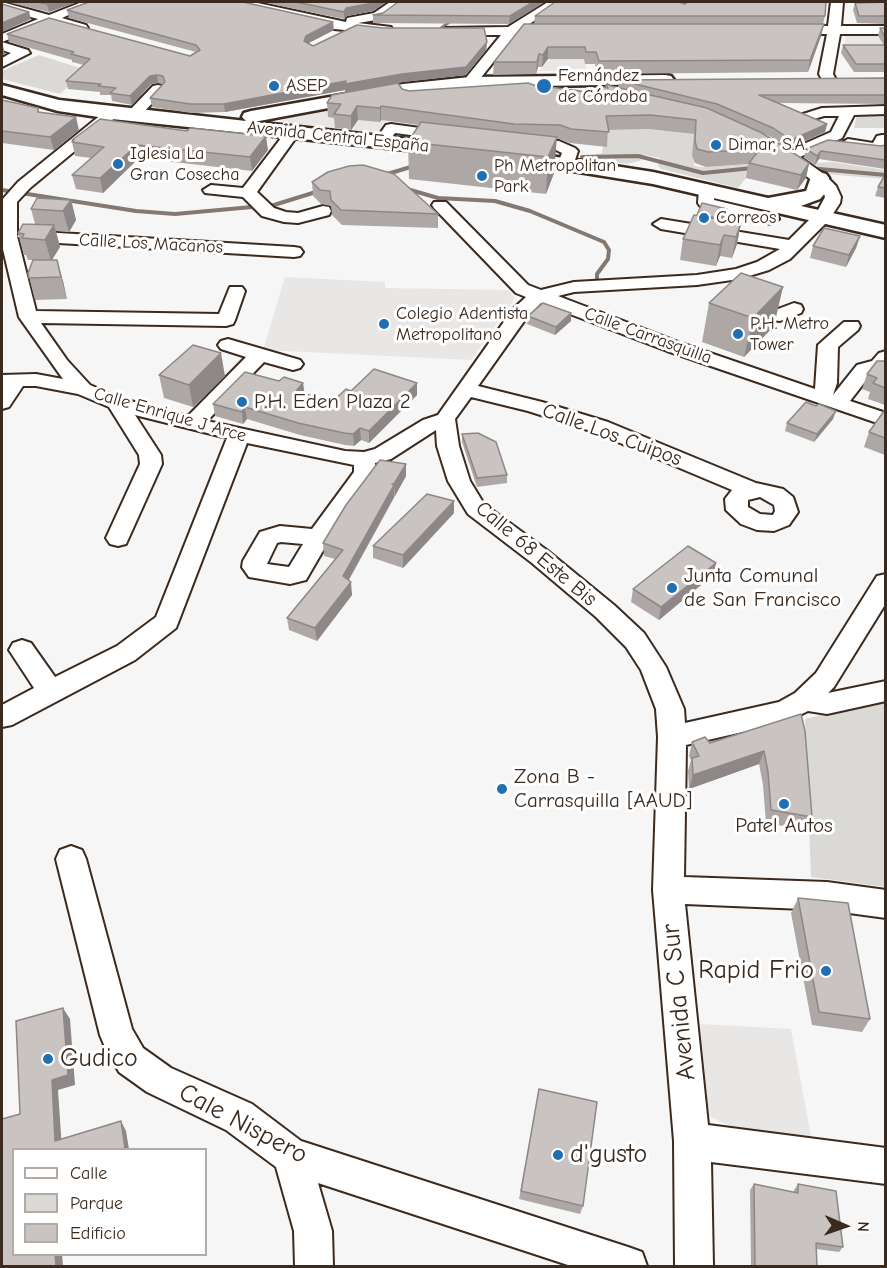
<!DOCTYPE html>
<html>
<head>
<meta charset="utf-8">
<style>
  body { margin:0 }
  #map { position:relative; width:887px; height:1268px; overflow:hidden; background:#f7f6f6; font-family:"Comic Neue",sans-serif }
  canvas { display:block }
  .frame { position:absolute; inset:0; border:3px solid #3b2a1e; pointer-events:none }
  .legend { position:absolute; left:12px; top:1148px; width:195px; height:108px; box-sizing:border-box; background:#fff; border:2px solid #b1aaa5; margin:0; padding:8px 10px; list-style:none; font-size:18px; color:#3b2a1e }
  .legend li { display:flex; align-items:center; gap:12px; height:30px }
  .legend b { width:30px; border:2px solid #b1aaa5 }
  .north { position:absolute; left:815px; top:1196px; width:60px; height:60px; -webkit-text-stroke:4px #fff; paint-order:stroke; rotate:92deg; font-size:16px; font-weight:700; line-height:24px; text-align:center; color:#3b2a1e }
  .north::after { content:''; display:block; margin:auto; width:21px; height:27px; background:#3b2a1e; clip-path:polygon(50% 0,100% 100%,50% 72%,0 100%) }
</style>
</head>
<body>
<div id="map">
<canvas width="887" height="1268"></canvas>
<div class="frame"></div>
<ul class="legend">
<li><b style="height:8px;background:#fff"></b>Calle</li>
<li><b style="height:16px;background:#dbd9d6"></b>Parque</li>
<li><b style="height:16px;background:#c9c3c1"></b>Edificio</li>
</ul>
<div class="north">N</div>
</div>
<script>
const c = document.querySelector('canvas').getContext('2d');
c.lineJoin = 'round';
function paint(path, color) {
  c.fillStyle = color;
  c.fill(path, 'evenodd');
}
function toPath(rows) {
  const path = new Path2D();
  for (const r of rows) {
    path.moveTo(r[0], r[1]);
    for (let i = 2; i < r.length; i += 2) path.lineTo(r[i], r[i + 1]);
  }
  return path;
}
function trace(path, color, width, dash) {
  c.strokeStyle = color;
  c.lineWidth = width;
  c.lineCap = dash ? 'butt' : 'round';
  c.setLineDash(dash || []);
  c.stroke(path);
}
function write(font, color, halo, rows, align = 'center') {
  c.font = font + ' "Comic Neue",sans-serif';
  c.lineWidth = 6;
  c.setLineDash([]);
  c.textBaseline = 'middle';
  c.strokeStyle = halo;
  c.fillStyle = color;
  for (const [text, x, y, turn = 0] of rows) {
    c.save();
    c.translate(x, y);
    c.rotate((+turn || 0) * Math.PI / 180);
    c.textAlign = isNaN(turn) ? turn : align;
    if (halo) c.strokeText(text, 0, 0);
    c.fillText(text, 0, 0);
    c.restore();
  }
}
paint(toPath([
  [885,32,885,53,843,52,846,33],
  [555,54,583,54,587,71,539,71],
  [388,97,391,107,378,133,284,124,282,121,291,115],
  [285,277,385,282,385,288,509,290,515,298,471,360,263,350],
  [700,1024,791,1029,811,1136,752,1131,730,1126,705,1114]
]), '#e9e7e6');
paint(toPath([
  [39,55,80,68,76,71,82,73,153,79,174,88,131,82,75,80,60,94,2,79,2,71],
  [857,114,885,114,885,128,854,128],
  [648,129,694,134,694,166,703,167,767,163,752,170,738,188,661,169,658,166,660,158,645,155,640,161,626,164,582,157,602,153,603,146,607,146,604,130],
  [832,162,885,170,885,179,826,174,814,163],
  [885,699,885,887,811,877,805,719]
]), '#dbd9d6');
trace(toPath([
  [435,33,453,19]
]), '#847972', 3);
trace(toPath([
  [582,157,638,156,703,173,753,168],
  [808,168,886,175],
  [384,175,414,166],
  [407,189,438,198,495,201,530,211,604,242,609,250,608,259,597,274,597,279],
  [2,190,136,211,175,214,274,205,319,191]
]), '#847972', 4);
const minor = toPath([
  [2,2,49,15,82,2,97,2,62,18,86,25,88,28,86,31,82,32,50,23,2,42,2,34,38,19,2,9,2,2],
  [234,2,253,2,346,22,347,18,374,13,390,2,403,2,382,19,358,23,391,27,393,30,391,33,387,34,334,29,236,5,234,2],
  [548,2,562,2,525,27,552,27,558,31,556,34,515,35,475,85,465,85,463,82,465,79,501,35,450,35,444,31,446,28,508,27,548,2],
  [831,2,843,2,841,26,886,26,886,34,840,34,833,74,836,80,829,84,824,83,819,74,827,34,789,34,783,30,789,26,828,26,831,2],
  [2,42,28,50,30,53,2,67,2,58,11,53,2,50,2,42],
  [158,85,163,86,165,89,163,92,137,119,127,119,125,116,127,113,153,86,158,85],
  [886,106,886,114,854,115,842,138,800,157,825,175,836,186,841,197,840,203,829,220,790,259,769,270,739,279,697,285,574,292,558,296,681,343,815,389,818,345,844,322,858,322,860,326,858,330,838,347,837,383,833,395,857,365,872,361,879,353,886,351,886,370,871,374,850,401,886,413,886,426,667,351,541,303,527,317,478,386,542,402,608,422,756,483,783,489,793,497,798,512,789,525,774,531,757,530,741,524,726,510,725,499,732,490,594,432,528,411,471,397,455,419,459,446,470,481,484,504,548,551,614,605,644,633,666,667,684,709,685,723,779,702,795,693,816,673,877,576,886,574,886,603,834,687,828,693,886,681,886,701,827,714,808,711,786,722,686,745,684,877,827,882,886,890,886,918,827,910,685,904,708,1125,886,1148,886,1184,711,1162,713,1266,675,1266,674,1141,653,890,658,737,656,709,641,670,626,647,596,617,532,563,468,514,448,481,437,446,436,430,391,459,375,463,376,472,328,542,306,580,290,584,249,577,242,567,243,561,260,532,280,526,312,529,354,472,354,465,247,443,176,628,135,660,12,725,2,727,2,705,34,688,9,650,13,643,22,640,31,643,55,677,117,646,156,617,227,438,135,415,161,455,162,464,126,544,118,546,110,544,106,538,140,464,139,455,109,407,78,394,36,386,23,386,9,407,2,409,2,375,36,374,63,379,19,317,2,245,2,200,18,182,107,110,117,110,119,113,117,116,30,188,17,202,17,236,25,231,294,247,300,248,303,252,300,256,294,257,25,241,17,236,36,311,219,314,230,287,242,287,245,291,235,320,233,324,226,326,41,323,67,360,90,385,123,399,188,416,246,357,221,349,218,345,221,341,228,339,300,360,303,364,300,368,293,370,264,362,207,421,345,451,364,452,375,449,423,420,438,415,513,309,526,297,516,293,434,208,432,205,434,202,446,202,528,285,541,290,574,282,697,275,736,269,757,262,780,249,661,229,653,224,661,219,789,240,817,212,825,197,823,191,813,181,774,153,771,150,774,147,779,145,790,150,831,132,839,116,824,116,808,121,803,120,801,117,803,114,822,108,886,106],
  [760,497,774,505,775,511,773,515,760,514,748,507,748,500,760,497],
  [281,542,303,544,289,567,267,564,277,543,281,542],
  [391,124,449,132,456,136,449,140,395,133,387,144,377,144,374,141,377,138,386,125,391,124],
  [293,128,300,132,257,192,274,208,286,212,298,213,323,206,329,207,331,211,329,215,298,223,284,222,262,216,243,197,205,193,203,190,211,185,243,188,288,129,293,128],
  [882,135,886,135,886,150,879,153,848,149,840,144,848,139,873,143,877,136,882,135],
  [522,139,559,141,575,148,578,151,574,163,571,166,561,166,558,163,562,153,556,150,517,147,514,144,517,141,522,139],
  [707,184,715,189,714,200,777,215,779,219,771,224,700,206,698,203,699,189,707,184],
  [743,300,759,307,778,309,794,303,801,305,803,309,801,313,780,321,755,318,736,310,734,306,736,302,743,300],
  [71,846,82,850,86,859,132,1029,143,1048,171,1068,252,1104,301,1141,628,1247,642,1252,647,1266,571,1266,318,1183,332,1231,333,1266,295,1266,294,1231,276,1167,226,1130,147,1092,119,1072,105,1047,100,1035,56,859,60,850,71,846]
]);
const major = toPath([
  [665,75,671,76,674,80,671,84,470,87,403,94,254,122,461,145,464,149,461,153,454,155,112,119,58,111,2,95,2,85,59,100,246,121,242,117,244,113,251,111,403,84,470,77,665,75],
  [512,150,653,172,768,198,806,191,812,174,819,172,826,174,829,178,828,190,820,199,801,206,886,225,886,238,653,184,505,160,502,156,505,152,512,150]
]);
trace(minor, '#3b2a1e', 4);
trace(major, '#3b2a1e', 5);
paint(minor, '#fff');
paint(major, '#fff');
paint(toPath([
  [6,2,77,2,49,12],
  [261,2,387,2,373,11,347,16,344,19],
  [398,2,545,2,509,24,373,23,373,15,383,13],
  [885,2,885,24,857,23,853,10,855,3],
  [685,4,825,16,823,24,534,24,535,16],
  [67,10,334,30,308,43,313,46,487,42,486,50,466,75,403,82,345,92,345,90,225,112,191,113,152,107,150,98,163,84,158,83,151,84,132,105,112,101,111,95,100,95,100,92,68,89,66,81,84,65,72,62,72,60,9,42,7,34,190,56,196,52,69,18],
  [524,24,824,24,821,36,808,72,598,74,595,64,585,64,584,59,548,59,542,67,538,67,536,74,493,75,494,62],
  [880,28,885,28,885,72,854,72,841,53,843,45,884,45,878,36],
  [885,78,885,104,779,103,827,124,825,132,789,148,771,137,763,133,809,163,806,178,797,190,746,178,748,164,706,167,695,163,692,156,694,134,648,129,608,130,607,147,570,143,559,139,556,139,554,173,546,194,409,179,408,142,419,125,381,120,380,122,358,120,351,130,335,128,334,118,328,117,327,103,402,89,409,91,534,85,588,92,605,88,606,83,611,86,618,88,619,80],
  [2,100,38,108,39,112,79,130,54,150,2,143],
  [187,131,268,150,252,171,139,158,103,193,76,189,72,175,91,158,75,156,72,142,72,140],
  [885,145,885,169,819,159,815,165,804,157,806,149,881,146],
  [885,175,885,198,875,196,878,187],
  [312,182,438,214,438,228,342,225,332,215,331,206,321,204,313,196],
  [71,200,76,220,69,232,56,231,60,247,52,260,63,281,67,299,35,300,28,273,35,260,28,260,26,255,24,255,18,233,35,224,31,209],
  [702,203,727,209,725,216,722,220,741,223,737,244,732,258,720,256,716,266,680,260,683,239,697,216],
  [860,236,856,248,846,267,810,258,813,246],
  [741,273,774,326,744,357,702,342,709,303],
  [571,313,571,321,555,335,527,324,528,316],
  [885,361,885,405,868,399,870,392,862,389,867,374],
  [159,375,225,376,193,407,164,398],
  [351,391,417,395,369,443,361,440,354,446,345,445,300,435,247,419,243,424,215,416,213,404,305,393,332,402],
  [885,411,885,455,864,447,869,432],
  [833,419,814,442,785,431,787,423],
  [462,434,507,475,507,483,477,487,462,442],
  [406,464,406,476,349,580,352,595,317,641,289,630,287,618,335,559,324,556,323,543],
  [454,513,403,568,373,558,373,546],
  [716,563,713,575,659,620,631,602,633,589],
  [801,714,812,817,806,830,766,823,763,785,759,764,689,789,688,771,691,760,689,756,692,742,710,743],
  [798,898,870,1019,862,1032,812,1025,791,913],
  [539,1089,583,1206,580,1214,519,1199],
  [754,1184,794,1192,794,1190,798,1184,843,1247,839,1252,816,1249,817,1266,751,1266,750,1190]
]), '#ada8a6');
paint(toPath([
  [54,2,77,2,49,12,47,4],
  [375,2,387,2,373,11,347,16,344,19,344,12,346,8],
  [533,2,545,2,509,24,510,16],
  [29,12,31,19,2,32,2,23],
  [333,22,334,30,307,44,304,41,306,36],
  [824,24,821,36,808,72,810,60],
  [487,42,486,50,466,75,403,82,345,92,345,90,225,112,224,104],
  [2,46,3,46,5,54,2,56],
  [548,47,548,59,542,67,543,55],
  [539,54,538,67,536,74,537,62],
  [157,75,158,83,151,84,132,105,130,96,150,76],
  [357,106,358,120,351,130,351,116],
  [381,106,381,120,380,122,380,108],
  [76,117,79,130,54,150,50,137],
  [827,124,825,132,789,148,791,140],
  [266,136,268,150,252,171,250,157],
  [557,137,554,173,546,194,548,157],
  [137,145,139,158,103,193,100,178],
  [821,151,819,159,815,165,817,156],
  [809,163,806,178,797,190,801,175],
  [71,200,76,220,69,232,63,211],
  [727,209,725,216,718,226,719,218],
  [741,223,737,244,732,258,736,237],
  [54,225,60,247,51,261,45,240],
  [724,235,720,256,716,266,720,245],
  [860,236,856,248,846,267,849,255],
  [57,260,63,281,67,299,61,277],
  [783,287,774,326,744,357,753,318],
  [571,313,571,321,555,335,556,327],
  [221,353,225,376,193,407,189,385],
  [303,383,305,395,296,391],
  [417,383,417,395,369,443,369,431],
  [245,407,247,419,243,424,242,412],
  [836,411,833,419,814,442,817,434],
  [360,428,361,440,354,446,353,434],
  [406,464,406,476,395,496,394,484],
  [394,485,394,497,344,588,343,576],
  [454,501,454,513,403,568,403,555],
  [716,563,713,575,659,620,661,607],
  [351,582,352,595,317,641,315,628],
  [764,751,759,764,689,789,693,775],
  [63,1008,70,1019,75,1085,58,1090,62,1149,55,1141,52,1080],
  [121,1121,126,1131,129,1149,125,1149],
  [55,1254,62,1254,63,1266,53,1266]
]), '#8d8887');
const building = toPath([
  [36,2,54,2,47,4,36,2],
  [89,2,243,2,333,22,306,36,304,41,313,46,357,25,383,28,484,28,487,42,466,67,402,74,345,84,346,81,224,104,190,104,150,98,165,82,163,76,157,75,150,76,130,96,110,93,116,88,98,86,101,84,66,81,90,59,71,54,74,52,7,34,49,18,190,56,200,50,196,45,67,10,89,2],
  [296,2,375,2,373,3,346,8,344,12,296,2],
  [398,2,533,2,510,16,373,15,383,13,398,2],
  [555,2,679,2,685,4,688,2,826,2,825,16,535,16,555,2],
  [885,2,885,16,859,16,855,3,885,2],
  [2,4,29,12,2,23,2,4],
  [524,24,824,24,810,60,599,61,596,52,586,52,585,47,548,47,543,55,539,54,537,62,494,62,524,24],
  [880,28,885,28,885,37,880,28],
  [843,45,885,45,885,64,856,64,843,45],
  [885,78,885,95,759,95,827,124,791,140,773,128,717,104,619,80,885,78],
  [398,83,402,89,409,91,528,83,534,85,588,92,598,89,598,86,608,88,606,83,611,86,707,108,762,133,809,163,801,175,749,163,760,149,708,152,697,149,695,141,696,120,650,115,606,116,609,132,571,129,560,125,514,124,381,106,380,108,357,106,351,116,334,114,341,104,327,103,332,95,398,83],
  [2,100,38,108,38,112,76,117,50,137,2,131,2,100],
  [100,119,187,131,190,128,266,136,250,157,137,145,100,178,72,175,104,147,72,142,74,140,72,140,100,119],
  [421,122,557,137,548,157,408,142,421,122],
  [828,140,881,146,885,145,885,160,821,151,817,156,806,149,828,140],
  [363,165,394,174,438,214,341,210,331,200,330,191,320,190,312,182,328,172,349,166,363,165],
  [885,175,885,188,878,187,885,175],
  [37,198,71,200,63,211,31,209,37,198],
  [702,203,727,209,719,218,697,215,702,203],
  [694,215,741,223,736,237,724,235,720,245,683,239,694,215],
  [23,224,54,225,45,240,22,238,24,234,18,233,23,224],
  [824,228,860,236,849,255,813,246,824,228],
  [33,260,57,260,61,277,29,278,28,273,33,260],
  [741,273,783,287,753,318,709,303,741,273],
  [543,303,571,313,556,327,528,316,543,303],
  [193,345,221,353,189,385,159,375,193,345],
  [877,361,885,361,885,388,873,383,877,378,867,374,877,361],
  [374,369,417,383,369,431,360,428,353,434,344,433,298,423,245,407,242,412,213,404,245,372,279,381,284,377,303,383,296,391,332,402,346,389,351,391,374,369],
  [806,402,816,406,819,404,836,411,817,434,787,423,806,402],
  [884,411,885,411,885,438,869,432,884,411],
  [478,433,496,442,507,475,477,478,462,434,478,433],
  [380,460,406,464,394,484,392,484,394,485,343,576,351,582,315,628,287,618,343,550,323,543,346,505,380,460],
  [427,494,454,501,403,555,373,546,427,494],
  [688,546,716,563,661,607,633,589,688,546],
  [801,714,805,731,812,817,771,810,768,772,764,751,693,775,692,758,699,756,692,742,705,737,710,743,801,714],
  [798,898,848,903,870,1019,819,1012,798,898],
  [63,1008,68,1075,52,1080,55,1141,121,1121,125,1149,14,1149,14,1254,55,1254,56,1266,2,1266,2,1119,20,1114,16,1021,63,1008],
  [539,1089,597,1102,583,1206,521,1191,539,1089],
  [754,1184,798,1193,798,1184,836,1191,843,1247,816,1243,817,1266,755,1266,754,1184]
]);
paint(building, '#c9c3c1');
trace(building, '#8d8887', 1.5);
for (const [x, y, r, color] of [
  [274,86,6,"#1f6fb2"],
  [544,86,8,"#1f6fb2"],
  [716,145,6,"#1f6fb2"],
  [118,164,6,"#1f6fb2"],
  [482,176,6,"#1f6fb2"],
  [704,218,6,"#1f6fb2"],
  [384,324,6,"#1f6fb2"],
  [738,334,6,"#1f6fb2"],
  [242,402,6,"#1f6fb2"],
  [672,588,6,"#1f6fb2"],
  [502,789,6,"#1f6fb2"],
  [784,804,6,"#1f6fb2"],
  [826,971,6,"#1f6fb2"],
  [48,1059,6,"#1f6fb2"],
  [558,1155,6,"#1f6fb2"]
]) {
  const dot = new Path2D();
  dot.arc(x, y, r, 0, 2 * Math.PI);
  c.fillStyle = color;
  c.fill(dot);
  trace(dot, '#fff', 2);
}
write('18px', '#3b2a1e', '#fff', [
  ["Fernández",558,76],
  ["de Córdoba",558,97],
  ["ASEP",286,86],
  ["Dimar, S.A.",728,145],
  ["Iglesia La",130,154],
  ["Gran Cosecha",130,175],
  ["Ph Metropolitan",494,166],
  ["Park",494,187],
  ["Correos",716,218],
  ["Colegio Adentista",396,314],
  ["Metropolitano",396,335],
  ["P.H. Metro",750,324],
  ["Tower",750,345]
], 'left');
write('18px', '#3b2a1e', '#fff', [
  ["Avenida Central España",338,137,6],
  ["Calle Los Macanos",151,244,3],
  ["Calle Carrasquilla",648,336,20],
  ["Calle Enrique J Arce",170,415,16]
]);
write('21px', '#3b2a1e', '#fff', [
  ["P.H. Eden Plaza 2",254,402],
  ["Junta Comunal",684,576],
  ["de San Francisco",684,600],
  ["Zona B -",514,777],
  ["Carrasquilla [AAUD]",514,801],
  ["Patel Autos",784,826,"center"]
], 'left');
write('21px', '#3b2a1e', '#fff', [
  ["Calle Los Cuipos",612,435,20],
  ["Calle 68 Este Bis",536,554,40]
]);
write('26px', '#3b2a1e', '#fff', [
  ["Rapid Frio",814,971,"right"],
  ["Gudico",60,1059],
  ["d'gusto",570,1155]
], 'left');
write('26px', '#3b2a1e', '#fff', [
  ["Avenida C Sur",679,1002,-96],
  ["Cale Nispero",243,1124,28]
]);
</script>
</body>
</html>
